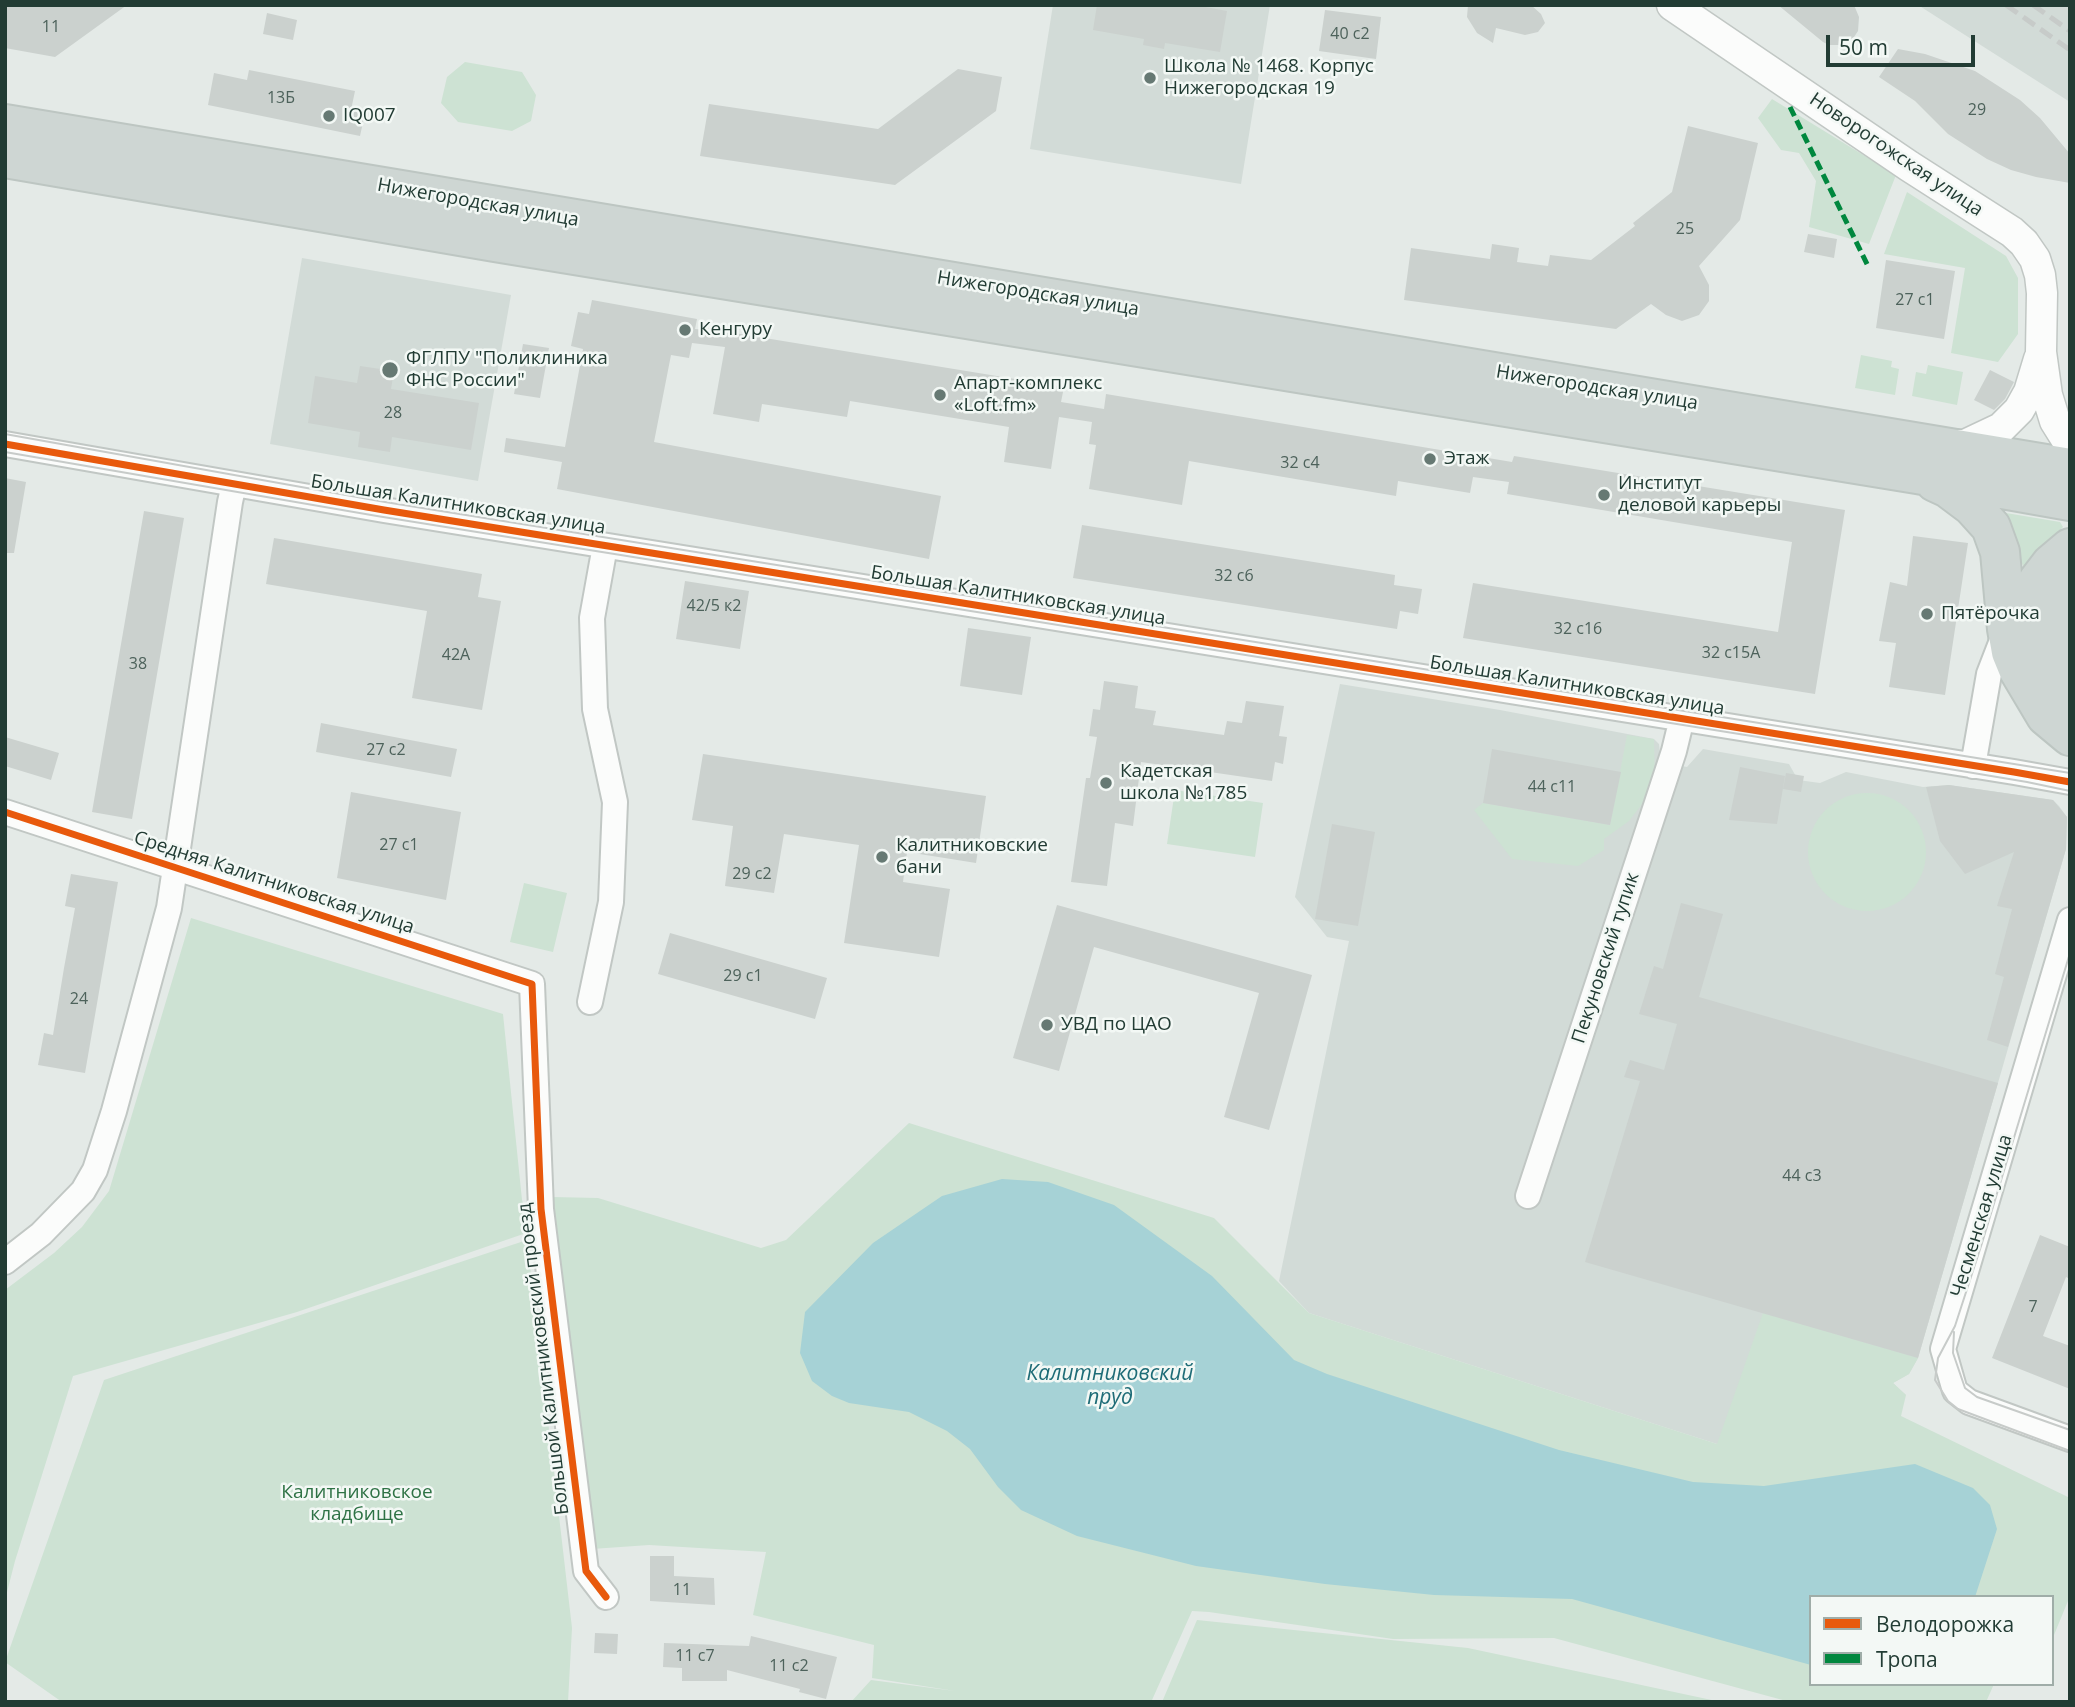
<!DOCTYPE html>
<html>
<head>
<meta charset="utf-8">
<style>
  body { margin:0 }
  #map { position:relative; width:2075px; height:1707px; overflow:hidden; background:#e4eae7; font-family:"Open Sans",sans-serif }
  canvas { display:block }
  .frame { position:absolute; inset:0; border:7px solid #223c34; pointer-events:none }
  .legend { position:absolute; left:1809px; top:1595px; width:245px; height:91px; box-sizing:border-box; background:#f3f8f5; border:2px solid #9fada8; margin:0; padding:9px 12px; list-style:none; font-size:21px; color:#223c34 }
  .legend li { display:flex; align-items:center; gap:14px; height:35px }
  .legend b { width:35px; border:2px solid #9fada8 }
  .scale { position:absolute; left:1826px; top:35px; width:149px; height:32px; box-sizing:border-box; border:4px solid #223c34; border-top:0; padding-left:9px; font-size:21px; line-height:24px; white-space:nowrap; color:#223c34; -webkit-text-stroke:5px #f3f8f5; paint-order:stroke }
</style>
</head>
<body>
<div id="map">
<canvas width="2075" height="1707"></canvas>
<div class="frame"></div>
<ul class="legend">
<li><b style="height:9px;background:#e8590c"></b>Велодорожка</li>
<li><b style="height:9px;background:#00873e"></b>Тропа</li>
</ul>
<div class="scale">50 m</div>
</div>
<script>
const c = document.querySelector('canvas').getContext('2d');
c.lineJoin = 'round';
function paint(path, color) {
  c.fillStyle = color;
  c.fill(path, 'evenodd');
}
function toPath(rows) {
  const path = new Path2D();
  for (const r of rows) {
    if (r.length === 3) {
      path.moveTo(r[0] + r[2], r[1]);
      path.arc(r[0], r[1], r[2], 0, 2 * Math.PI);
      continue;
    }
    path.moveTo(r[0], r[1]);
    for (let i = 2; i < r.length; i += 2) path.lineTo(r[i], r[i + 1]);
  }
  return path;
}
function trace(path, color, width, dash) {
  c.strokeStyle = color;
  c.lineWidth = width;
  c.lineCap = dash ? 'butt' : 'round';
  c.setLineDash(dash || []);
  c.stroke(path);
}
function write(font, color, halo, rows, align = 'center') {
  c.font = font + ' "Open Sans",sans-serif';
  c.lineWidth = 5;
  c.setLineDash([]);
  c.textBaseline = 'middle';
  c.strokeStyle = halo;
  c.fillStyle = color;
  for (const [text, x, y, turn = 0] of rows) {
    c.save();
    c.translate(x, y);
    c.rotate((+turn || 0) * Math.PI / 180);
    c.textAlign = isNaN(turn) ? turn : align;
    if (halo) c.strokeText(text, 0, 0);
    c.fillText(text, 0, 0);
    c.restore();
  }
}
paint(toPath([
  [1053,5,1270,5,1241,184,1030,149],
  [1918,5,2070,5,2070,102],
  [302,258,511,295,478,481,270,444],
  [1340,684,1500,710,1654,739,1659,744,1661,762,1687,767,1703,749,1789,764,1798,780,1820,783,1846,772,1923,787,1949,785,2053,800,2059,806,2067,817,2066,849,1918,1358,1909,1374,1893,1383,1906,1395,1717,1444,1309,1313,1279,1281,1349,941,1327,937,1295,897]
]), '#d2dbd7');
paint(toPath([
  [465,62,522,72,536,95,531,121,512,131,458,122,441,103,447,77],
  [1772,99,1896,175,1869,244,1809,227,1816,181,1799,153,1781,150,1758,118],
  [1907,192,2006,256,2018,278,2018,334,1998,362,1951,353,1965,268,1884,254],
  [1861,355,1892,361,1891,367,1899,369,1895,395,1855,388],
  [1928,365,1963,372,1957,405,1912,396,1916,372,1926,374],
  [2000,512,2060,522,2063,527,2024,568],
  [1627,735,1654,739,1655,780,1649,795,1629,821,1604,839,1604,850,1578,866,1512,859,1474,810,1483,803,1610,825],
  [1175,790,1263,803,1255,857,1167,844],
  [1867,852,59],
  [524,883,567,893,553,952,510,942],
  [191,918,503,1014,522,1200,532,1231,297,1312,73,1376,15,1561,5,1600,5,1290,54,1253,82,1227,109,1191],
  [909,1123,1214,1218,1309,1313,1717,1444,1763,1313,1918,1358,1909,1374,1893,1383,1906,1395,1901,1416,2070,1498,2070,1596,2054,1635,2052,1634,2052,1597,1811,1597,1811,1684,1994,1684,1986,1702,1790,1702,1554,1638,1393,1639,1209,1612,1192,1611,1152,1700,1149,1702,851,1702,871,1680,955,1691,872,1678,874,1645,753,1615,766,1552,649,1545,592,1549,552,1197,598,1198,761,1248,786,1240],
  [527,1240,572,1628,568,1702,62,1702,5,1662,104,1380],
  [1197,1620,1468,1648,1721,1702,1162,1702]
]), '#cde2d3');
paint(toPath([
  [1002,1179,1048,1182,1114,1205,1212,1276,1294,1360,1327,1374,1559,1450,1693,1482,1764,1486,1915,1464,1973,1488,1990,1505,1997,1529,1975,1597,1811,1597,1811,1665,1572,1599,1434,1595,1325,1584,1196,1566,1077,1536,1021,1510,998,1487,970,1449,947,1431,909,1412,849,1403,832,1396,812,1381,800,1353,805,1312,873,1243,942,1196]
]), '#a6d2d6');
paint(toPath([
  [5,5,127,5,55,57,5,48],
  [1097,5,1195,5,1227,11,1220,52,1165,43,1164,49,1143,45,1144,39,1093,30],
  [1468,5,1531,5,1541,14,1545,23,1538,32,1525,35,1496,28,1493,43,1477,33,1467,17],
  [1778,5,1854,5,1859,17,1858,31,1854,37,1843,45,1829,45,1823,42],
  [1325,10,1381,17,1376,59,1319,51],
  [267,13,297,20,293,40,263,34],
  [1898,49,1925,54,1975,71,2020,100,2040,118,2070,154,2070,183,2036,177,2011,170,1987,159,1948,134,1915,101,1879,77],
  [958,69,1002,77,996,111,895,185,700,156,709,104,878,129],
  [249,70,355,91,351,110,365,113,360,136,208,105,214,73,247,80],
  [1688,126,1758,143,1740,220,1699,266,1709,285,1709,301,1699,315,1682,321,1666,315,1651,304,1616,329,1404,300,1411,248,1490,259,1492,244,1519,248,1517,262,1548,266,1550,255,1591,260,1635,226,1633,223,1672,192],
  [1808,234,1837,239,1834,258,1804,252],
  [1886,260,1955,271,1944,339,1876,328],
  [592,300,697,319,695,329,728,332,1064,387,1061,402,1104,409,1106,394,1512,462,1514,456,1845,510,1815,694,1463,638,1473,583,1778,632,1792,542,1507,494,1509,482,1473,477,1470,493,1398,481,1396,496,1189,461,1182,505,1089,489,1096,445,1089,444,1092,422,1059,417,1051,469,1004,462,1009,427,850,401,847,417,762,404,759,422,713,414,725,347,692,343,689,358,671,355,654,442,941,496,929,559,557,489,562,462,504,452,506,438,565,447,583,349,571,346,578,312,589,314],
  [523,344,549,348,540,398,514,394],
  [360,366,394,371,391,389,479,403,471,450,392,437,390,452,358,447,360,432,308,423,315,376,357,383],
  [1990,370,2014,382,2005,399,1994,410,1974,400],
  [5,478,26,482,14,553,5,553],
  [144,511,184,518,132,819,92,812],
  [1082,525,1395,575,1394,585,1422,589,1418,614,1400,611,1397,629,1073,578],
  [1913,536,1968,543,1945,695,1889,687,1896,643,1879,641,1890,582,1907,586],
  [274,538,482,574,478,597,501,601,482,710,412,698,427,611,266,584],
  [685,581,749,591,740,649,676,639],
  [968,628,1031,637,1022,695,960,686],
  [1104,681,1138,686,1135,708,1156,711,1153,725,1224,735,1227,721,1242,723,1246,701,1284,706,1279,736,1287,737,1283,764,1275,762,1272,781,1141,762,1133,826,1115,823,1107,886,1071,882,1086,778,1090,778,1097,737,1089,736,1093,709,1100,710],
  [321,723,457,749,451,777,316,752],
  [5,737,59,753,51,780,5,766],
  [1492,749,1621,772,1610,825,1483,803],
  [703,754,986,796,976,863,907,852,903,882,950,889,939,957,844,943,859,845,784,834,774,893,725,886,733,826,692,820],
  [1740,767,1785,776,1777,824,1729,820],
  [1786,773,1804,776,1801,792,1783,789],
  [1949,785,2053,800,2067,817,2066,849,2008,1047,1987,1040,2004,977,1995,974,2012,909,1997,906,2014,852,1965,874,1940,841,1926,787],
  [351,792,461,812,446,900,337,878],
  [1332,824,1375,832,1358,926,1315,919],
  [71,874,118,882,85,1073,38,1065,44,1033,53,1035,64,968,75,908,65,906],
  [1681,903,1723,914,1699,997,1998,1083,1918,1358,1585,1262,1640,1081,1624,1077,1630,1060,1664,1070,1677,1024,1639,1014,1654,966,1663,969],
  [1057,905,1312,975,1269,1130,1224,1117,1259,993,1094,947,1059,1071,1013,1058],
  [670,933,827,978,815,1019,658,974],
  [2040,1235,2070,1247,2070,1279,2066,1277,2043,1336,2070,1346,2070,1389,1992,1358],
  [650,1556,674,1556,674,1576,714,1578,715,1605,650,1601],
  [595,1633,618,1634,617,1654,594,1653],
  [751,1636,837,1657,826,1699,799,1692,800,1689,727,1670,727,1681,682,1681,682,1668,663,1667,664,1643,749,1646]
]), '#cbd1ce');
const minor = toPath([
  [5,444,384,510,2014,772,2070,782],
  [1973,766,1989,674,2006,630],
  [5,812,532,984,541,1209,586,1571,606,1597],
  [2070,920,1943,1349,1955,1391,1969,1402,2070,1439],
  [590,1002,611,902,615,802,595,709,592,618,605,546],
  [1528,1196,1674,751,1682,718],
  [5,1262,41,1234,83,1191,95,1170,114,1111,169,908,230,502,234,484]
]);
const tertiary = toPath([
  [1672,5,1909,166,2012,232,2024,243,2035,259,2040,275,2042,293,2041,352,2047,395,2055,421,2070,445],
  [1949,445,1965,445,2001,428,2019,410,2029,392,2039,359]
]);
const primary = toPath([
  [5,124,2070,468],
  [5,158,495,242,1917,474,2070,501],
  [1935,482,1948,488,1972,506,1991,527,2000,552,2007,629,2011,652,2018,669,2046,716,2070,736],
  [2070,588,2054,614,2049,635,2052,658,2061,683,2070,694],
  [2026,648,2029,601,2038,581,2051,564,2070,548]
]);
trace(minor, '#c1c7c4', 28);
trace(tertiary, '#c1c7c4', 33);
trace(primary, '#bdc6c2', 42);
trace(minor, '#fbfcfb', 24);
trace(tertiary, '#fbfcfb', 30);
trace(primary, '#ced6d3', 38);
trace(toPath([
  [5,434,385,502,2070,773],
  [5,452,377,516,1758,737,2027,782,2070,791],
  [2070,953,1982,1243,1955,1326,1938,1358,1935,1380,1948,1401,1958,1409,2070,1451],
  [1954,1332,1953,1353,1965,1388,1977,1397,2070,1430]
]), '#c7cbc9', 2);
trace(toPath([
  [2006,5,2070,50],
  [2033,5,2070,31]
]), '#c7cbc9', 5, [14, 7]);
trace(toPath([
  [1790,107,1868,266]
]), '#00873e', 5, [10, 5]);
trace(toPath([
  [5,444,384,510,2014,772,2070,782],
  [5,812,532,984,541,1209,586,1571,606,1597]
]), '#e8590c', 7);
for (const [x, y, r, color] of [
  [1150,78,7,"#667973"],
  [329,116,7,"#667973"],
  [685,330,7,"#667973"],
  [390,370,9,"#667973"],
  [940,395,7,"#667973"],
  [1430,459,7,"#667973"],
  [1604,495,7,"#667973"],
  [1927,614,7,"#667973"],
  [1106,783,7,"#667973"],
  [882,857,7,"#667973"],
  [1047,1025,7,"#667973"]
]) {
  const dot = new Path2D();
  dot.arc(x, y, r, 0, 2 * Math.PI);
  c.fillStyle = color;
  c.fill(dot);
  trace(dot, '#f3f8f5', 2.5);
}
write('16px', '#4d625b', null, [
  ["11",51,27],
  ["40 с2",1350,34],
  ["13Б",281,98],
  ["29",1977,110],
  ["25",1685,229],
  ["27 с1",1915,300],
  ["28",393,413],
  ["32 с4",1300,463],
  ["32 с6",1234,576],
  ["42/5 к2",714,606],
  ["32 с16",1578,629],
  ["32 с15А",1731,653],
  ["42А",456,655],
  ["38",138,664],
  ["27 с2",386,750],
  ["44 с11",1552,787],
  ["27 с1",399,845],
  ["29 с2",752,874],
  ["29 с1",743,976],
  ["24",79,999],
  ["44 с3",1802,1176],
  ["7",2033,1307],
  ["11",682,1590],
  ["11 с7",695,1656],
  ["11 с2",789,1666]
]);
write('19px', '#223c34', '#f3f8f5', [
  ["Школа № 1468. Корпус",1164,67],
  ["Нижегородская 19",1164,89],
  ["IQ007",343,116],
  ["Кенгуру",699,330],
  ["ФГЛПУ \"Поликлиника",406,359],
  ["ФНС России\"",406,381],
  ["Апарт-комплекс",954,384],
  ["«Loft.fm»",954,406],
  ["Этаж",1444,459],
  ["Институт",1618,484],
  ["деловой карьеры",1618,506],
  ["Пятёрочка",1941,614],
  ["Кадетская",1120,772],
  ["школа №1785",1120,794],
  ["Калитниковские",896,846],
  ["бани",896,868],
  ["УВД по ЦАО",1061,1025]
], 'left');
write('19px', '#223c34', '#f3f8f5', [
  ["Новорогожская улица",1896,155,34],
  ["Нижегородская улица",478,203,10],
  ["Нижегородская улица",1038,294,9],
  ["Нижегородская улица",1597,388,9],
  ["Большая Калитниковская улица",458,505,9],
  ["Большая Калитниковская улица",1018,596,9],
  ["Большая Калитниковская улица",1577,686,9],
  ["Средняя Калитниковская улица",274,883,18],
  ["Пекуновский тупик",1606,958,-72],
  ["Чесменская улица",1982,1216,-73],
  ["Большой Калитниковский проезд",544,1359,-97]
]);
write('19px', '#2e7245', '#f3f8f5', [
  ["Калитниковское",357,1493],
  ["кладбище",357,1515]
]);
write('italic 21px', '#1e6c77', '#f3f8f5', [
  ["Калитниковский",1110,1374],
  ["пруд",1110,1398]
]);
</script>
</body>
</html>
